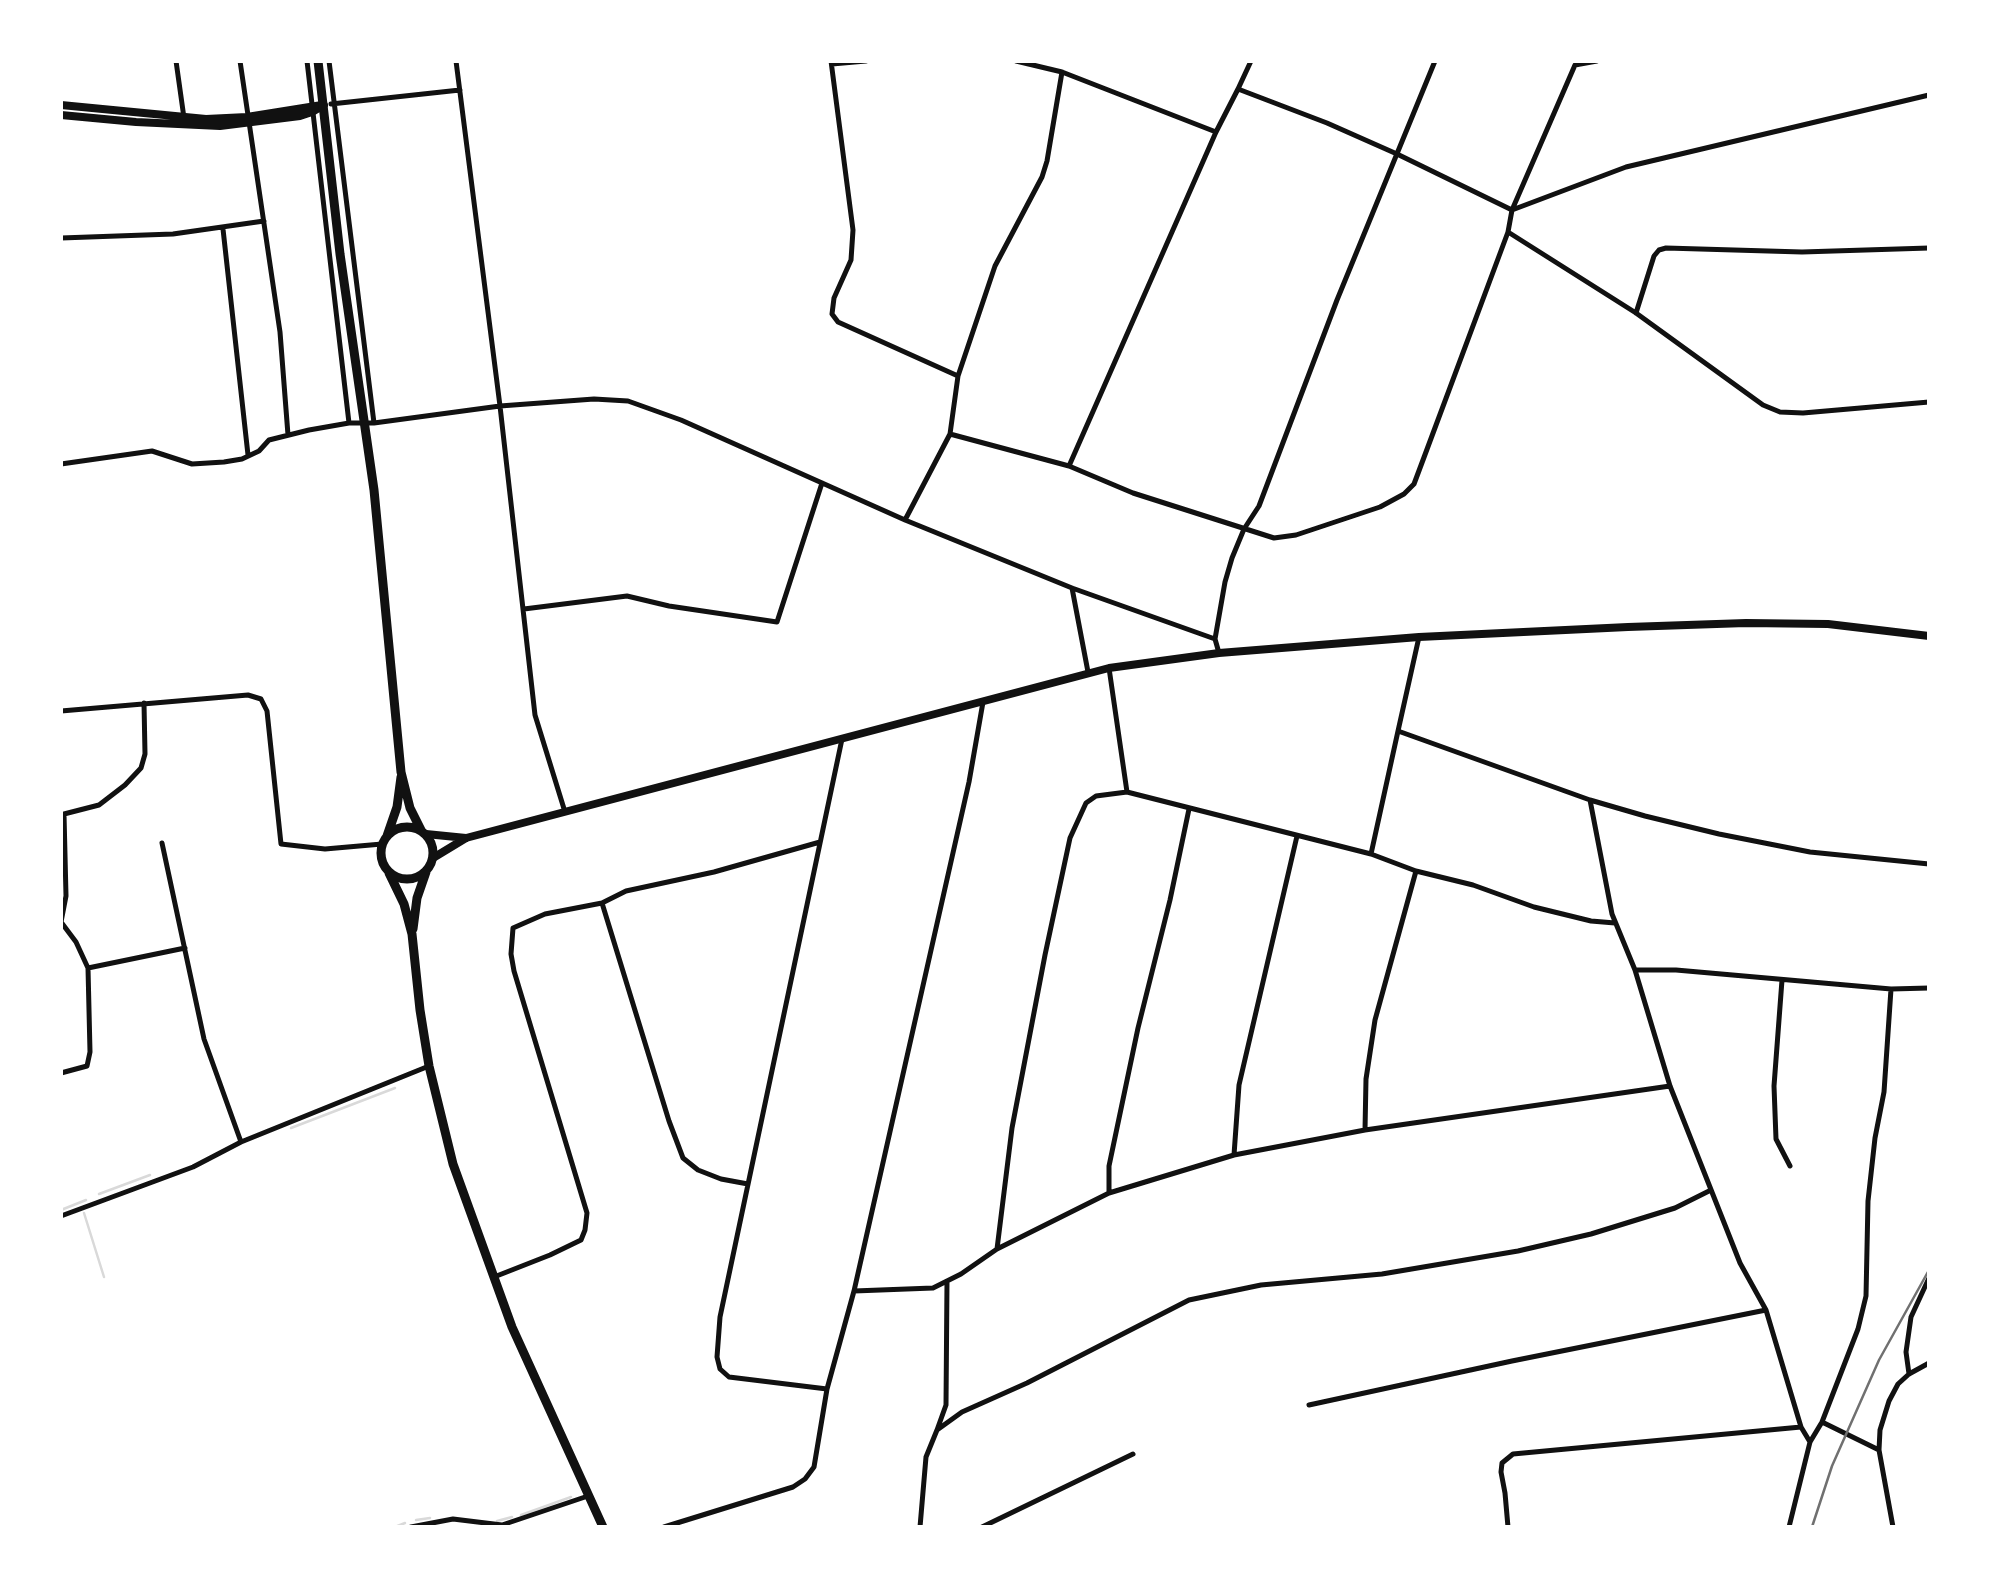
<!DOCTYPE html>
<html>
<head>
<meta charset="utf-8">
<style>
  body { margin:0 }
  #map { position:relative; width:1990px; height:1588px; overflow:hidden; background:#fff; font-family:Montserrat,sans-serif }
  canvas { display:block }
  .frame { position:absolute; inset:0; border:63px solid #fff; pointer-events:none }
</style>
</head>
<body>
<div id="map">
<canvas width="1990" height="1588"></canvas>
<div class="frame"></div>
</div>
<script>
const c = document.querySelector('canvas').getContext('2d');
c.lineJoin = 'round';
function toPath(rows) {
  const path = new Path2D();
  for (const r of rows) {
    if (r.length === 3) {
      path.moveTo(r[0] + r[2], r[1]);
      path.arc(r[0], r[1], r[2], 0, 2 * Math.PI);
      continue;
    }
    path.moveTo(r[0], r[1]);
    for (let i = 2; i < r.length; i += 2) path.lineTo(r[i], r[i + 1]);
  }
  return path;
}
function trace(path, color, width, dash) {
  c.strokeStyle = color;
  c.lineWidth = width;
  c.lineCap = dash ? 'butt' : 'round';
  c.setLineDash(dash || []);
  c.stroke(path);
}
trace(toPath([
  [291,1128,395,1088],
  [99,1194,150,1175],
  [61,1210,86,1200],
  [84,1213,104,1277],
  [521,1515,571,1497],
  [416,1520,430,1518],
  [497,1521,512,1517],
  [395,1527,405,1523]
]), '#d9d9d9', 2.5);
trace(toPath([
  [176,61,184,118],
  [240,61,280,332,288,435],
  [307,61,349,423],
  [329,61,374,423],
  [456,61,500,406,535,715,565,812],
  [831,61,853,230,851,260,834,298,832,314,838,322,958,376],
  [1016,61,1062,72,1216,132],
  [832,64,866,61],
  [1238,89,1251,61],
  [331,104,460,90],
  [223,229,248,455],
  [1508,232,1636,313,1763,405,1780,412,1803,413,1929,402],
  [61,238,173,234,264,221],
  [1636,313,1654,256,1659,250,1666,248,1802,252,1929,248],
  [950,434,1069,466,1133,493,1274,538,1296,535,1380,507,1404,494,1414,484,1423,460,1508,232,1512,210,1575,65,1597,61],
  [61,464,152,451,192,464,224,462,242,459,259,451,269,440,309,430,349,423,374,423,500,406,594,399,628,401,681,420,905,520,1072,588,1215,639],
  [1069,466,1216,132,1238,89,1327,123,1397,154,1512,210,1626,167,1929,95],
  [905,520,950,434,958,376,995,266,1042,177,1047,161,1062,72],
  [1072,588,1088,672],
  [524,609,627,596,669,606,777,622,822,483],
  [1419,637,1398,731,1590,800,1645,816,1719,834,1810,852,1929,864],
  [1219,653,1215,639,1225,582,1232,558,1244,529,1259,506,1337,300,1435,61],
  [1109,668,1127,792],
  [61,711,248,695,261,699,267,711,281,844,325,849,382,844],
  [1590,800,1612,914,1635,970,1670,1086,1740,1263,1766,1310,1801,1427,1810,1442],
  [162,843,204,1039,241,1142],
  [1371,854,1398,731],
  [61,922,66,896,64,814,99,805,125,785,141,768,145,754,144,703],
  [61,922,76,942,88,968,90,1052,87,1066,61,1073],
  [88,968,185,948],
  [1635,970,1676,970,1891,989,1929,988],
  [1782,980,1774,1086,1776,1139,1790,1166],
  [1365,1130,1366,1079,1375,1020,1416,871],
  [1234,1155,1239,1085,1297,836],
  [748,1184,721,1179,698,1170,683,1158,669,1121,602,903,626,891,714,872,820,842],
  [1109,1193,1109,1166,1138,1028,1170,900,1189,809],
  [61,1216,193,1167,241,1142,429,1066],
  [997,1249,1012,1128,1045,955,1070,838,1086,803,1096,796,1127,792,1371,854,1416,871,1473,885,1534,907,1591,921,1615,923],
  [494,1277,550,1255,581,1240,585,1230,587,1213,514,971,511,954,513,928,545,914,602,903],
  [854,1291,933,1288,961,1274,997,1249,1109,1193,1234,1155,1365,1130,1670,1086],
  [1909,1374,1906,1352,1911,1317,1929,1278],
  [827,1389,729,1377,720,1369,717,1357,720,1317,842,739],
  [1309,1405,1512,1361,1766,1310],
  [1822,1422,1879,1450],
  [937,1430,946,1405,947,1281],
  [411,1527,453,1519,502,1525,588,1496],
  [664,1527,793,1487,805,1479,814,1467,827,1389,854,1291,969,782,983,702],
  [920,1527,926,1457,937,1430,962,1412,1027,1383,1189,1300,1261,1285,1382,1274,1518,1251,1591,1234,1675,1208,1711,1190],
  [982,1527,1133,1454],
  [1508,1527,1505,1493,1501,1472,1502,1463,1513,1454,1801,1427],
  [1789,1527,1810,1442,1822,1422,1858,1329,1866,1296,1868,1201,1875,1138,1884,1092,1891,989],
  [1893,1527,1879,1450,1880,1430,1889,1401,1898,1384,1909,1374,1929,1363]
]), '#111', 5);
trace(toPath([
  [61,105,206,119,247,117,322,105],
  [61,115,136,122,220,126,300,116,312,112,324,105],
  [426,834,466,838],
  [433,858,466,838,1109,668,1219,653,1419,637,1628,627,1746,623,1828,624,1929,636]
]), '#111', 8);
trace(toPath([
  [318,61,340,254,374,490,401,772,410,808,421,830],
  [407,853,26],
  [387,836,397,807,401,777],
  [389,873,404,904,412,934,420,1010,429,1066,453,1164,512,1327,603,1527],
  [413,929,417,898,426,872]
]), '#111', 9);
trace(toPath([
  [1812,1527,1832,1466,1879,1360,1929,1270]
]), '#707070', 2.5);
</script>
</body>
</html>
